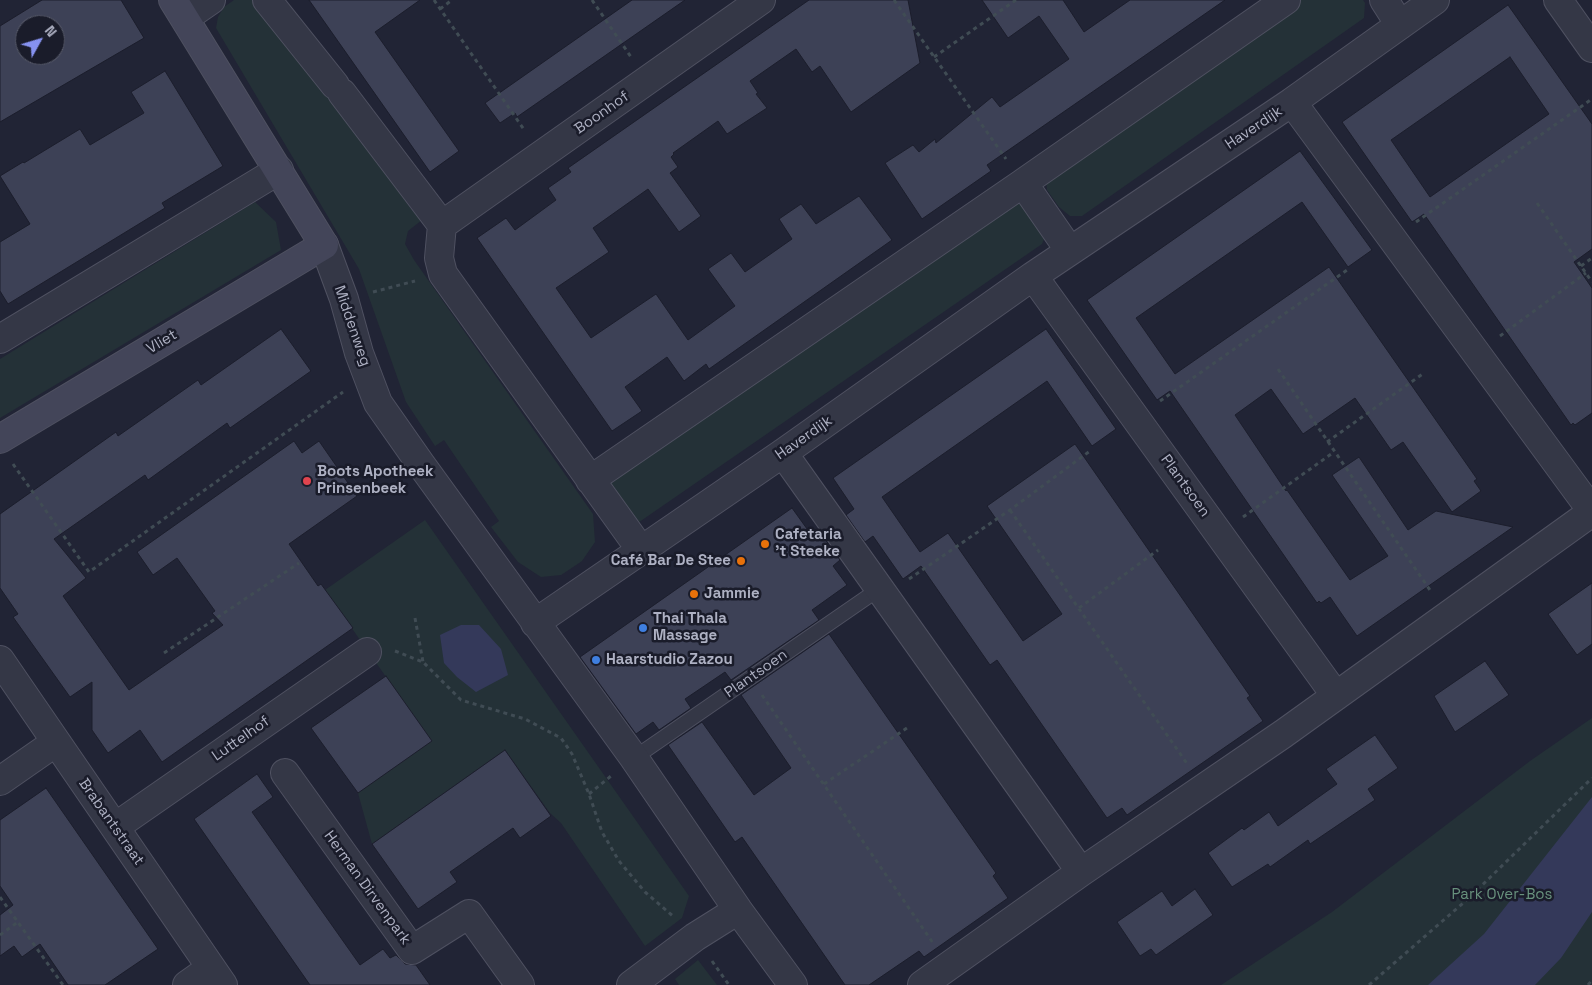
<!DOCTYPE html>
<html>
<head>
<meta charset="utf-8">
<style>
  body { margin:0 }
  #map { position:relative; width:1592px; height:985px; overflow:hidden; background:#212435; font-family:"Space Grotesk",sans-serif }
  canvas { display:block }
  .north { position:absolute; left:15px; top:15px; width:50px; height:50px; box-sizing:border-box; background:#1a1c2a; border:1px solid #555867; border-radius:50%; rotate:51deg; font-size:14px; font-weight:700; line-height:20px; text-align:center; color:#aeb1c3 }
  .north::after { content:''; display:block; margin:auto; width:18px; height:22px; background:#8692f0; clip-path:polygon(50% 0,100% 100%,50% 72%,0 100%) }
</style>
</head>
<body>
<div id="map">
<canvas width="1592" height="985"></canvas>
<div class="north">N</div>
</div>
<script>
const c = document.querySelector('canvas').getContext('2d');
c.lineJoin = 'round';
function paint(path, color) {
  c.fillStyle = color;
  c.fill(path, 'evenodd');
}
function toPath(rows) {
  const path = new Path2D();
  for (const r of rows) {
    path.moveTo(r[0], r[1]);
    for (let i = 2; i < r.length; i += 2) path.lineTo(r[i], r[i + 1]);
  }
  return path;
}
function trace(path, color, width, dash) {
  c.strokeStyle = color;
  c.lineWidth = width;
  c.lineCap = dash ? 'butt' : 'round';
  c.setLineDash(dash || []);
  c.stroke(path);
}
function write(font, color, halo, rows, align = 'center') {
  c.font = font + ' "Space Grotesk",sans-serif';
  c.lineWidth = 5;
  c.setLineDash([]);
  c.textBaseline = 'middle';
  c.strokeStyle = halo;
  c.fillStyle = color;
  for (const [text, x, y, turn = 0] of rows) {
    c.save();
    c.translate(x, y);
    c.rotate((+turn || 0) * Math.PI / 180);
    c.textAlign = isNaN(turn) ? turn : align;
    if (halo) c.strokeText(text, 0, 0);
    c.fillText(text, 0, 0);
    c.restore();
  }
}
paint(toPath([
  [234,0,261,0,412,210,422,220,408,231,405,244,414,260,593,514,595,542,582,561,561,575,541,577,518,562,491,527,499,521,444,440,435,446,406,402,359,269,216,28,218,17,224,7],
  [1301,0,1363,0,1365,3,1364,18,1082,216,1070,216,1059,207,1047,190,1046,177,1228,47],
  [1014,199,1021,202,1046,234,1042,244,632,527,605,487,849,312],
  [255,202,276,222,281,250,0,418,0,359],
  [425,520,689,896,682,918,645,946,561,823,550,813,505,750,372,844,358,793,431,741,325,590],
  [1592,718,1592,985,1221,985,1332,912,1530,761],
  [698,960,717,985,679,985,675,979]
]), '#243137');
paint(toPath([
  [461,625,479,625,501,649,508,675,476,692,457,677,444,663,440,635],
  [1592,797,1592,912,1561,958,1535,985,1428,985,1484,934]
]), '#34395a');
const building = toPath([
  [42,0,121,0,144,38,0,122,0,26,42,0],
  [25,25,55,25,55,55,25,55,25,25],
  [309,0,420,0,375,32,459,151,430,172,309,0],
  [632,0,685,0,517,117,515,113,500,123,485,103,632,0],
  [809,0,908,0,920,63,851,112,820,66,812,72,796,49,750,81,758,93,756,94,767,108,727,134,718,121,673,153,674,154,671,157,678,167,670,173,701,216,679,232,648,189,593,228,609,252,556,288,591,338,656,294,688,340,735,306,708,269,731,253,745,272,792,239,779,219,801,204,816,224,859,196,892,240,709,369,706,364,684,381,667,357,625,387,642,411,612,431,477,238,506,218,515,230,556,200,548,188,571,172,568,168,809,0],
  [982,0,1063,0,1084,32,1130,0,1225,0,987,165,991,171,922,219,885,163,913,145,919,152,935,139,936,143,992,97,1000,107,1069,59,1039,16,1008,38,982,0],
  [1508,5,1592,124,1592,249,1574,262,1592,288,1592,413,1575,425,1573,423,1571,425,1424,214,1412,222,1342,122,1508,5],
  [1510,57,1549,114,1430,197,1391,140,1510,57],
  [165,71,223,166,162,203,165,208,8,304,0,291,0,242,30,224,0,176,23,162,24,163,80,129,90,145,144,113,131,92,165,71],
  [1300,151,1372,250,1348,267,1302,202,1136,318,1175,374,1329,267,1477,479,1474,481,1481,491,1452,512,1403,442,1391,450,1355,398,1303,434,1271,389,1235,415,1286,491,1287,490,1350,580,1388,556,1332,475,1359,457,1408,530,1436,511,1513,527,1357,636,1330,597,1321,603,1319,601,1317,603,1170,391,1157,400,1087,300,1300,151],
  [281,329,311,371,230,428,227,423,148,480,145,475,54,539,86,578,63,596,129,690,223,625,212,613,215,611,177,558,153,575,137,552,294,441,302,453,319,441,357,496,289,544,318,586,321,584,353,628,162,762,140,730,108,753,92,730,92,682,70,697,13,617,18,614,0,588,0,514,116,432,118,436,198,380,201,385,281,329],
  [1046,329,1116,429,1092,446,1047,381,882,497,920,552,948,533,1023,641,1062,614,987,506,1075,444,1250,696,1247,698,1263,721,1127,815,1122,808,1107,818,997,660,990,665,921,566,903,579,873,536,865,542,846,515,854,509,833,478,1046,329],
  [792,508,815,540,822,535,840,560,833,566,847,585,812,610,819,620,731,680,725,672,685,699,691,708,659,730,653,722,636,734,580,657,792,508],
  [1592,583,1592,644,1577,655,1548,614,1592,583],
  [829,634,996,873,993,876,1008,898,924,957,919,951,869,985,845,985,742,837,735,842,668,745,702,722,754,795,791,768,741,695,829,634],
  [1485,661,1509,695,1455,732,1434,696,1485,661],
  [386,676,432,741,358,793,311,728,386,676],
  [1375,735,1398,768,1368,789,1375,800,1310,844,1308,840,1270,867,1268,864,1232,887,1208,853,1242,828,1244,830,1269,812,1278,826,1337,784,1326,769,1375,735],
  [505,750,551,816,520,838,513,828,450,872,457,882,418,909,372,844,505,750],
  [257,774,273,797,252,812,360,965,383,949,390,958,396,955,405,964,416,965,430,985,310,985,194,819,257,774],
  [46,788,158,949,105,985,68,985,40,944,22,957,14,946,0,956,0,915,13,905,0,886,0,820,46,788],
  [1195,889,1213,915,1156,955,1151,949,1140,956,1117,922,1162,891,1172,906,1195,889]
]);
paint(building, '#3d4156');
trace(building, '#1c1e2c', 1);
const lane = toPath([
  [634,758,879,589]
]);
const street = toPath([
  [267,0,335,85],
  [1384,0,1400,25],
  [1558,0,1592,48],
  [185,18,211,0],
  [342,93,442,225,439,258,443,274,641,550],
  [1292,102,1592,511],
  [1023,183,1286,0],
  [442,225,761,0],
  [324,245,344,299,359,353,378,403,420,463,634,758,738,910,793,985],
  [1033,276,1336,696],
  [0,339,279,170],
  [783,453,1081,872],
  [590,480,1023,183,1070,251],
  [535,623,783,453,1033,276,1292,102,1435,0],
  [0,660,223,985],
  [285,773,412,950,469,914,520,985],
  [0,781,56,742],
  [115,827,367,652],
  [187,985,211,968],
  [631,985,695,937,738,910],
  [922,985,1081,872,1283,734,1592,512]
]);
const secondary = toPath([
  [0,439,324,245,173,0]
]);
trace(lane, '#4f5161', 16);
trace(street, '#4f5161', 30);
trace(secondary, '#4f5161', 30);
trace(toPath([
  [434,0,525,131],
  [592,0,631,57],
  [894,0,1006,159],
  [440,9,452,0],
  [934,57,1016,0],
  [1537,203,1592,282],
  [1416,222,1592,99],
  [1581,266,1592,258],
  [373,292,415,281],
  [1500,336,1586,273],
  [1278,369,1432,593],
  [1160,401,1350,268],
  [1327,442,1424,373],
  [13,464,89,572,343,392],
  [1010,510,1188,765],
  [1243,517,1334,452],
  [909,579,1010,510,1090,451],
  [1079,608,1158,550],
  [415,618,423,662],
  [395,651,423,662,461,700,525,719,561,738,572,754,589,794,602,832,619,861,645,892,674,917],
  [164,653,299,563],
  [762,695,933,943],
  [824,784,910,726],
  [589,794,611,776],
  [0,897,63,985],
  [0,935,18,922],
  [712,961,729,985],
  [1369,985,1469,898,1592,778],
  [1588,985,1592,980]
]), '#404c54', 3, [4, 4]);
trace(lane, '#343746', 14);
trace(street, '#343746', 28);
trace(secondary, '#434559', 28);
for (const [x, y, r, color] of [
  [307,481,5,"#e0444e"],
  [765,544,5,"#e8710a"],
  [741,561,5,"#e8710a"],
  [694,594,5,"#e8710a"],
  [643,628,5,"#3f7fe0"],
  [596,660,5,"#3f7fe0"]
]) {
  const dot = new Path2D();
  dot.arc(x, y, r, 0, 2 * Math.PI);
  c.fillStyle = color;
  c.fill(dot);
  trace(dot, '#1a1c2a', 2);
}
write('15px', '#aeb1c3', '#1a1c2a', [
  ["Boonhof",602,113,-35],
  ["Haverdijk",1254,128,-34],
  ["Middenweg",352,326,71],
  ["Vliet",162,342,-31],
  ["Haverdijk",804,438,-35],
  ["Plantsoen",1185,486,54],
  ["Plantsoen",756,674,-35],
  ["Luttelhof",241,739,-35],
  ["Brabantstraat",111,822,55],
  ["Herman Dirvenpark",367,888,54]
]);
write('bold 15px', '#aeb1c3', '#1a1c2a', [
  ["Boots Apotheek",317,472],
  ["Prinsenbeek",317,489],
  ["Cafetaria",775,535],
  ["'t Steeke",775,552],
  ["Café Bar De Stee",731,561,"right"],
  ["Jammie",704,594],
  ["Thai Thala",653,619],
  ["Massage",653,636],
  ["Haarstudio Zazou",606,660]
], 'left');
write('15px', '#68917d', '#1a1c2a', [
  ["Park Over-Bos",1502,895]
]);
</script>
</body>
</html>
